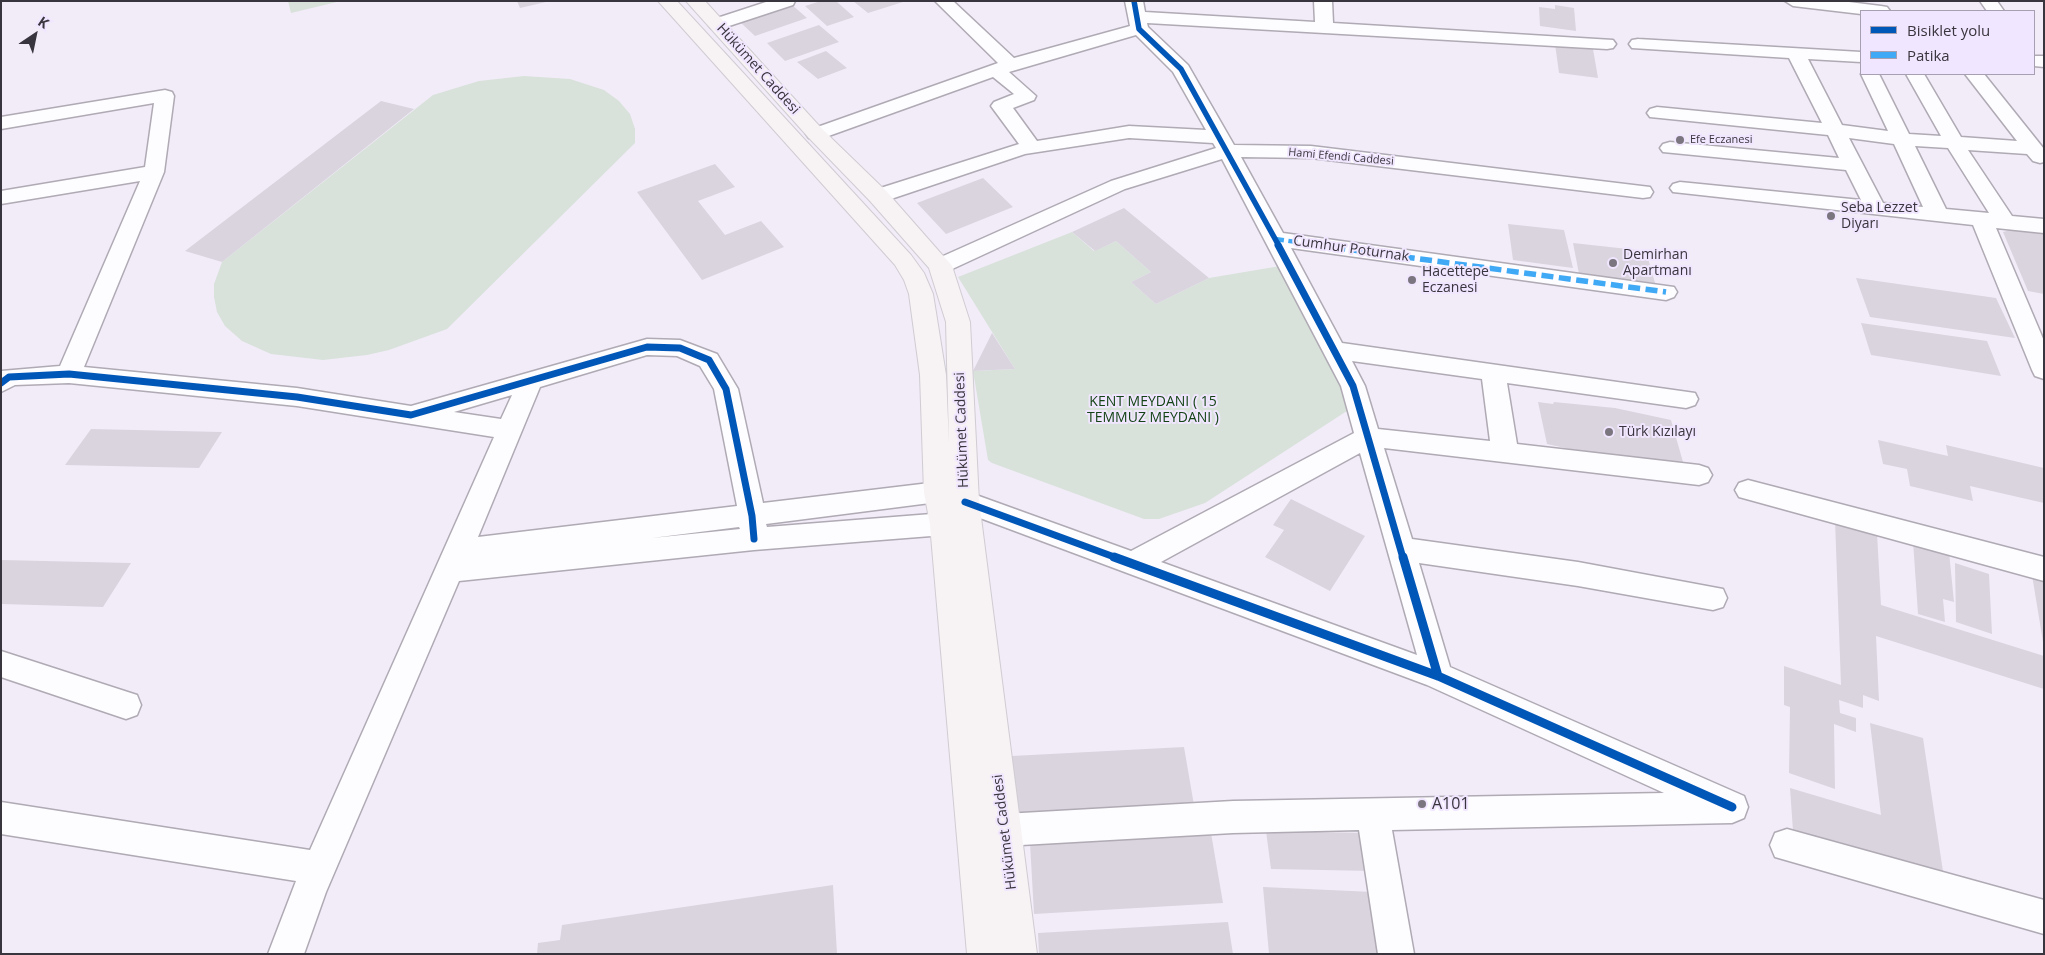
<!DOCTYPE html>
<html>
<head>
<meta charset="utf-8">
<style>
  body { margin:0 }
  #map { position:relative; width:2045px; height:955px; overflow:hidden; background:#f2ecf9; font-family:"Open Sans",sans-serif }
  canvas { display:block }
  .frame { position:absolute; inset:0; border:2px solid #39353e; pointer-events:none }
  .legend { position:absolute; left:1860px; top:10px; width:175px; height:65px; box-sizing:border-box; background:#f1e6ff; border:1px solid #a79fb2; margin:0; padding:6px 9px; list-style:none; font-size:15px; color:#39353e }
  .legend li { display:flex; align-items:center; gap:10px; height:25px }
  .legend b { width:25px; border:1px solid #a79fb2 }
  .north { position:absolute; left:10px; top:10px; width:50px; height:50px; -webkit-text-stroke:4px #f1e6ff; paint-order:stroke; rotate:34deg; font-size:14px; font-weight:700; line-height:20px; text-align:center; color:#39353e }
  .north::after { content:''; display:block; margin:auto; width:18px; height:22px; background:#39353e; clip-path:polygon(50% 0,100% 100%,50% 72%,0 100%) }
</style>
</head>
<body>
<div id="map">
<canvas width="2045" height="955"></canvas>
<div class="frame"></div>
<ul class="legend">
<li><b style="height:6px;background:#0057b8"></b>Bisiklet yolu</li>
<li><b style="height:6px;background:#3fa9f5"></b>Patika</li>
</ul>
<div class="north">K</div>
</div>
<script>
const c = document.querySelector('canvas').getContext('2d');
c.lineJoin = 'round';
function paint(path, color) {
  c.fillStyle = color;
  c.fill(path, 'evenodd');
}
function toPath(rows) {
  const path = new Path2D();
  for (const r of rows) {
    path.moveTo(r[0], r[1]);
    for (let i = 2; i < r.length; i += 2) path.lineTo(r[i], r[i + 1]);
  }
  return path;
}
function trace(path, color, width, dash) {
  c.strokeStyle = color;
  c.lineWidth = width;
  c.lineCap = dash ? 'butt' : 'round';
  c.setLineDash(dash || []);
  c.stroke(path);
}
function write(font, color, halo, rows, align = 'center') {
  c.font = font + ' "Open Sans",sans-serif';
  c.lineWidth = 4;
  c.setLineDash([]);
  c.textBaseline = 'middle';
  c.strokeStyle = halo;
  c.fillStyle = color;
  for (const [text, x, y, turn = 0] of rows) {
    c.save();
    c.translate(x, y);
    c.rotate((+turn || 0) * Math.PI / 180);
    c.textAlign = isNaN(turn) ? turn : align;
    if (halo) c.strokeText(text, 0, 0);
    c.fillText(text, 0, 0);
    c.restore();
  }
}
paint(toPath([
  [288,1,341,1,291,13],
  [524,76,570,79,604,90,619,101,630,114,635,129,635,143,447,329,389,350,367,355,323,360,271,354,242,341,225,326,217,312,214,297,214,284,222,262,433,95,479,81],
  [1072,232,1094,251,1116,241,1151,272,1131,282,1156,304,1209,278,1286,265,1352,394,1350,409,1205,503,1159,519,1144,519,992,463,988,460,973,371,1015,369,958,277]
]), '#d8e2da');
paint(toPath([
  [517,1,546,1,546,2,520,8],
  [821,1,836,1,854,17,827,26,805,6],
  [853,1,903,1,903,2,868,13],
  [791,4,807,18,755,36,739,21],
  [1555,5,1574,8,1576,31,1540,26,1539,7,1555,9],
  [819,25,839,42,785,61,767,43],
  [1555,44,1593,49,1598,78,1559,73],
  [826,51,847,68,818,79,797,62],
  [381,101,414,109,222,262,185,251],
  [715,164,735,187,698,201,725,235,761,221,784,247,702,280,637,192],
  [983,178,1013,207,946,234,917,203],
  [1124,208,1209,278,1156,304,1131,282,1151,272,1116,241,1095,251,1072,232],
  [1508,224,1564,230,1573,268,1513,260],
  [2010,230,2044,234,2044,294,2028,291,2003,232],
  [1573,243,1646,251,1655,283,1579,274],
  [1856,278,1996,298,2015,338,1870,317],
  [1861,323,1987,341,2001,376,1871,355],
  [992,333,1015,369,973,371],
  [1538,402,1553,404,1554,402,1615,408,1671,420,1683,462,1597,455,1547,444],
  [91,429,222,432,199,468,65,465],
  [1878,440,1948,456,1946,445,2044,468,2044,503,1970,486,1973,501,1910,486,1907,469,1883,464],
  [1291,499,1365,536,1330,591,1265,557,1284,530,1273,525],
  [1835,520,1877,533,1881,605,2044,656,2044,689,1876,636,1879,701,1863,695,1863,708,1839,700,1840,713,1856,718,1856,732,1834,724,1835,789,1789,773,1790,707,1784,705,1784,666,1841,685],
  [1913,541,1949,552,1954,602,1943,599,1945,622,1918,614],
  [1,560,131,563,103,607,1,604],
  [1955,563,1989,574,1992,634,1956,622],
  [2032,575,2044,578,2044,642,2043,642],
  [1870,723,1923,738,1944,878,1793,831,1790,788,1881,815],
  [1184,747,1195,811,1016,820,1012,756],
  [1266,831,1366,833,1373,871,1271,869],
  [1211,833,1223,903,1034,914,1030,843],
  [833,885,837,954,537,954,538,943,560,940,562,925],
  [1263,887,1373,892,1382,954,1269,954],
  [1228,922,1233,954,1039,954,1038,933]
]), '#d9d4de');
const minor = toPath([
  [769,1,795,1,793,5,723,28,717,29,711,28,708,24,711,20,769,1],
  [935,1,953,1,1014,58,1130,26,1125,1,1143,1,1145,12,1315,22,1314,1,1332,1,1333,23,1613,40,1616,44,1613,48,1607,49,1147,23,1148,27,1188,65,1234,145,1311,146,1650,187,1653,192,1650,197,1643,198,1311,158,1241,157,1283,233,1674,287,1677,292,1674,297,1666,300,1291,248,1342,343,1695,393,1698,399,1695,405,1686,408,1507,383,1517,444,1699,465,1708,468,1712,475,1708,482,1699,485,1384,448,1412,539,1578,562,1723,589,1727,598,1723,607,1713,610,1578,586,1419,563,1450,667,1744,796,1748,807,1744,818,1732,823,1392,830,1414,954,1378,954,1359,830,1233,833,1004,846,992,841,988,830,992,819,1004,814,1233,801,1664,793,1427,685,956,509,952,502,956,495,965,491,1131,551,1354,433,1341,386,1222,159,1125,189,948,271,940,273,932,271,929,266,932,261,1111,181,1216,148,1213,143,1129,138,1025,154,885,201,878,202,871,201,868,196,871,191,1019,144,991,106,994,102,1014,94,993,77,823,138,809,138,806,134,809,130,998,63,935,1],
  [1136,35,1173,72,1206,130,1129,126,1037,141,1013,108,1034,100,1036,96,1009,72,1136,35],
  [1352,361,1482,379,1490,441,1378,429,1365,386,1352,361],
  [1360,453,1417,655,1161,562,1360,453],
  [1785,1,1841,1,1881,6,1887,7,1890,11,1861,11,1861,14,1793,6,1785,1],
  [1980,1,1997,1,2004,11,1987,11,1980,1],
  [1638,39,1861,52,1861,62,1808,59,1842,125,1888,131,1861,74,1879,74,1909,134,1941,136,1906,74,1924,74,1961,137,2017,141,1965,74,1984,74,2044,149,2044,162,2040,163,2033,161,2027,154,1968,150,2012,216,2044,219,2044,233,1996,228,2044,341,2044,379,2035,376,2032,370,1973,225,1673,192,1670,188,1673,184,1680,182,1861,200,1846,170,1663,152,1660,148,1663,144,1670,142,1839,158,1828,135,1650,117,1647,113,1650,109,1657,107,1822,123,1789,58,1632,48,1629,44,1632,40,1638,39],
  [1849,138,1894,144,1923,207,1883,203,1849,138],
  [1915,146,1948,148,1989,213,1946,209,1915,146],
  [2034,56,2044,56,2044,67,2034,66,2034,56],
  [165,90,172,92,174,96,164,172,84,367,297,388,411,406,647,339,680,340,717,354,738,389,763,503,938,482,947,485,951,492,947,499,938,502,766,524,767,527,944,513,954,516,958,524,954,532,944,535,754,550,459,581,326,892,304,954,268,954,296,881,1,834,1,802,310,850,494,437,297,406,69,383,15,385,1,392,1,371,60,366,140,181,1,204,1,191,145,167,154,103,1,129,1,117,165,90],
  [647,355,677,356,700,366,714,389,737,506,478,537,540,387,647,355],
  [512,395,501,419,454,412,512,395],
  [739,527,740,529,652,538,739,527],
  [1748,480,2044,557,2044,581,1739,497,1735,490,1739,483,1748,480],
  [1,651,137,695,141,705,137,715,126,719,1,677,1,651],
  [1787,829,2044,900,2044,934,1775,857,1770,845,1775,833,1787,829]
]);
const primary = toPath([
  [658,1,677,1,911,255,924,273,933,294,946,375,949,443,946,322,929,268,870,201,809,138,686,1,705,1,823,130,886,191,952,266,970,322,979,502,1037,954,967,954,930,524,924,492,920,375,909,294,904,280,895,265,658,1]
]);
trace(minor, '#afaab4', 3);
trace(primary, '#cfccd2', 2);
paint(minor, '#fdfcfe');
paint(primary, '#f7f2f4');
trace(toPath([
  [1275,239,1325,246]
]), '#3fa9f5', 4.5, [9, 4.5]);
trace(toPath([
  [1316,245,1666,292]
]), '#3fa9f5', 5.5, [12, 5.5]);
trace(toPath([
  [1134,1,1139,29,1181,69,1279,246]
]), '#0057b8', 5.5);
trace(toPath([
  [1278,245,1353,386,1403,558],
  [1,383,9,377,69,374,297,397,411,415,647,347,680,348,709,360,726,389,752,516,754,539],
  [965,502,1117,558]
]), '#0057b8', 7);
trace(toPath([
  [1114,557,1438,676,1732,807],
  [1403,557,1438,676]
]), '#0057b8', 9);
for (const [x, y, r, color] of [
  [1680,140,5,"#7a757f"],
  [1831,216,5,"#7a757f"],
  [1613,263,5,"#7a757f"],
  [1412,280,5,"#7a757f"],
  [1609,432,5,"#7a757f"],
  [1422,804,5,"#7a757f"]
]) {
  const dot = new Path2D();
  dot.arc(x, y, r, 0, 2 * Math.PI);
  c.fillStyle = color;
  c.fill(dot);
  trace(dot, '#f1e6ff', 2);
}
write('11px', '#39353e', '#f1e6ff', [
  ["Efe Eczanesi",1690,140]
], 'left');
write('11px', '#39353e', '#f1e6ff', [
  ["Hami Efendi Caddesi",1341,157,5]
]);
write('14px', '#39353e', '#f1e6ff', [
  ["Hükümet Caddesi",758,69,48],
  ["Cumhur Poturnak",1351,249,8],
  ["Hükümet Caddesi",962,430,-92],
  ["Hükümet Caddesi",1005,832,-97]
]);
write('14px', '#39353e', '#f1e6ff', [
  ["Seba Lezzet",1841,208],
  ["Diyarı",1841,224],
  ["Demirhan",1623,255],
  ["Apartmanı",1623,271],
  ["Hacettepe",1422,272],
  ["Eczanesi",1422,288],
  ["Türk Kızılayı",1619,432]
], 'left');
write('14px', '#144415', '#f1e6ff', [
  ["KENT MEYDANI ( 15",1153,402],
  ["TEMMUZ MEYDANI )",1153,418]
]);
write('16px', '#39353e', '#f1e6ff', [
  ["A101",1432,804]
], 'left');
</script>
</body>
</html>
